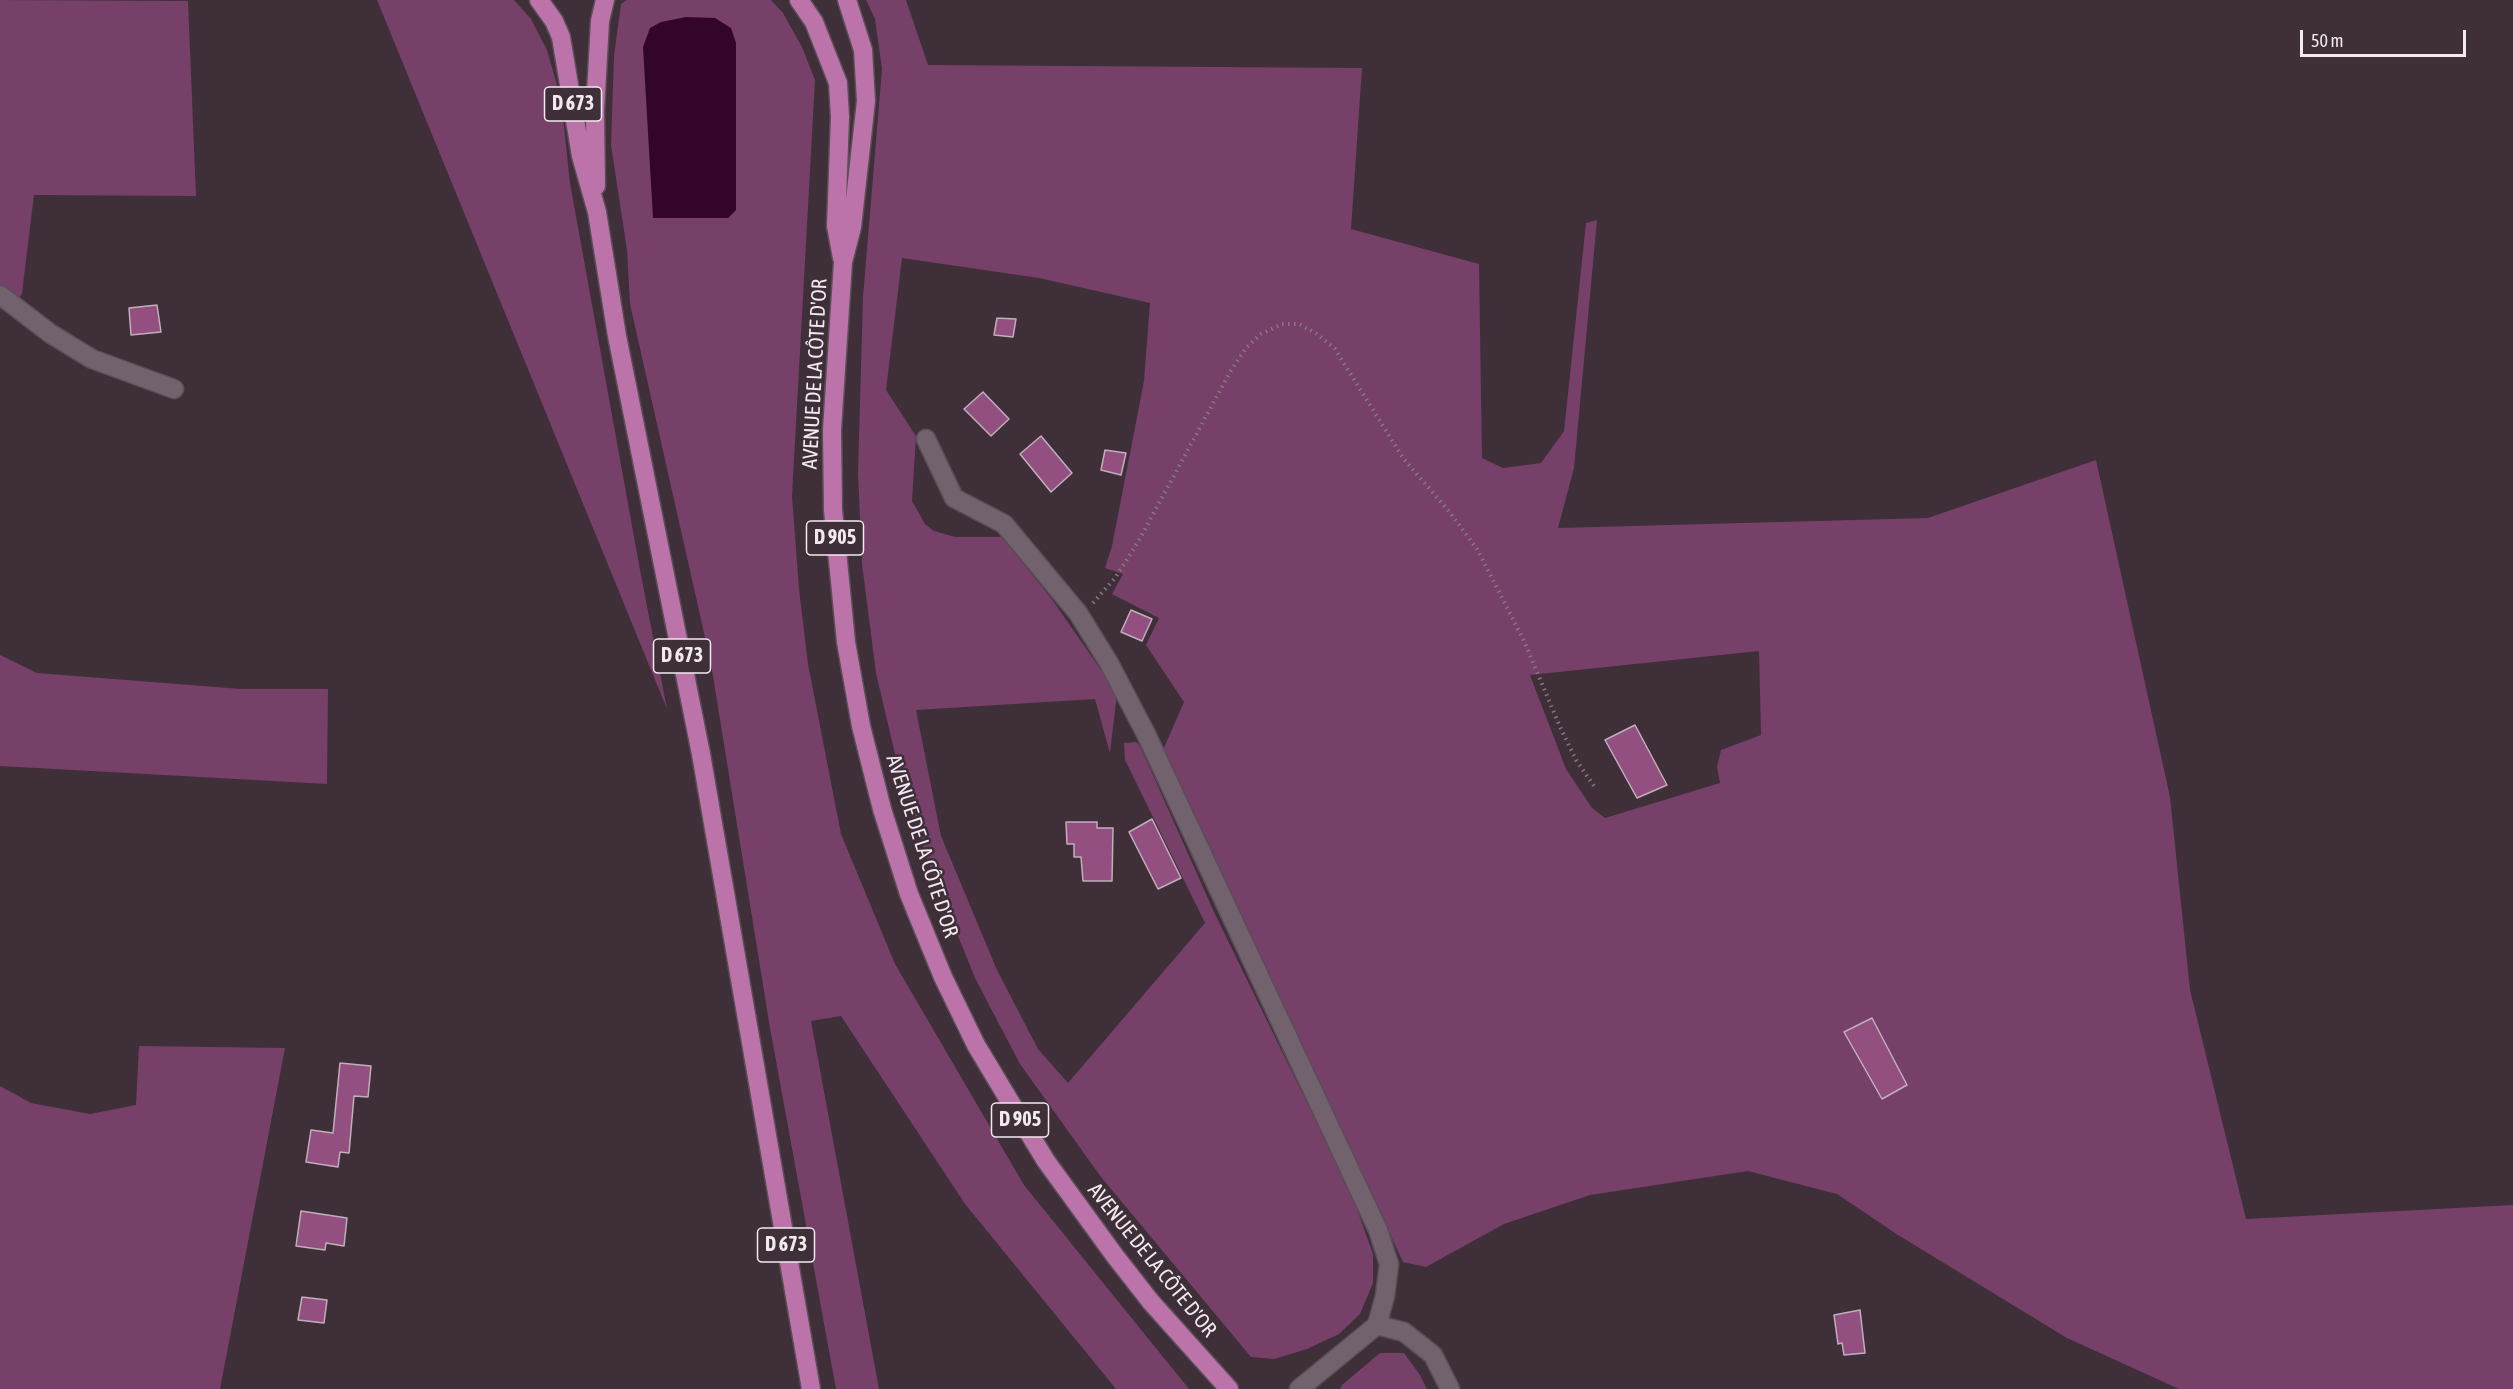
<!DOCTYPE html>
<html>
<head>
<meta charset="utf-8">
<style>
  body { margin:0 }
  #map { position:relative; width:2513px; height:1389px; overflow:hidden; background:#3e2f39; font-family:"Asap Condensed",sans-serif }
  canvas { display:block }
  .scale { position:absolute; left:2300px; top:30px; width:166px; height:27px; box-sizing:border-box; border:3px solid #f3eaf0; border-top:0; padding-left:8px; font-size:18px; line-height:21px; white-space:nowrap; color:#f3eaf0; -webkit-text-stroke:4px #3e2f39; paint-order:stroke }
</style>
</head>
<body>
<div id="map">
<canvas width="2513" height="1389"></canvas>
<div class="scale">50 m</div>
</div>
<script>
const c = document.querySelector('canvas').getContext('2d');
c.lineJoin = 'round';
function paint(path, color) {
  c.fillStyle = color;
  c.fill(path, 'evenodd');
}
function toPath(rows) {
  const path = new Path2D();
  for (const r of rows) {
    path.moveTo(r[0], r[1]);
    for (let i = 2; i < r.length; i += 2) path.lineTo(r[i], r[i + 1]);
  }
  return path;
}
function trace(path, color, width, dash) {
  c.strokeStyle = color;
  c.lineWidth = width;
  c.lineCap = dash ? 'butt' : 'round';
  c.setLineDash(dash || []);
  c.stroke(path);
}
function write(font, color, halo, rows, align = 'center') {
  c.font = font + ' "Asap Condensed",sans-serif';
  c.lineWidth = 5;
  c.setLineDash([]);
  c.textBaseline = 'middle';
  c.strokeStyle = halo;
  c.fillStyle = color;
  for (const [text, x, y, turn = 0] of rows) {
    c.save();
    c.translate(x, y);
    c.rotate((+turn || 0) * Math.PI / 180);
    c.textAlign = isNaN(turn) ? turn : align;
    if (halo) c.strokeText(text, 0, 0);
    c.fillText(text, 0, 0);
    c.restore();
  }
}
paint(toPath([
  [0,0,188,1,196,196,34,195,22,293,18,302,0,290],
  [377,0,514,0,531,19,547,50,561,99,570,183,640,570,667,709],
  [627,0,771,0,783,13,802,47,815,80,792,496,799,589,808,664,841,834,895,964,1024,1185,1189,1389,1116,1389,965,1204,841,1016,811,1021,879,1389,836,1389,770,1028,711,664,630,304,627,250,611,145,614,56,621,4],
  [736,43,736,210,728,218],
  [866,0,906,0,928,65,1362,68,1351,229,1479,264,1482,458,1503,468,1541,463,1564,431,1586,223,1597,220,1574,468,1558,528,1928,518,2096,460,2170,797,2190,990,2246,1219,2513,1205,2513,1389,2179,1389,2067,1338,1898,1235,1837,1194,1748,1171,1590,1195,1504,1224,1426,1267,1403,1262,1163,750,1184,702,1146,645,1159,618,1112,594,1123,574,1105,568,1112,546,1144,381,1150,303,1039,278,902,258,886,390,916,436,912,501,925,524,934,531,955,537,1002,537,1051,598,1117,693,1110,753,1095,699,916,710,941,836,997,970,1038,1049,1068,1083,1205,923,1125,760,1124,743,1136,742,1140,746,1214,912,1352,1195,1373,1254,1373,1283,1360,1314,1339,1334,1307,1349,1274,1359,1251,1357,1101,1177,1020,1064,975,978,925,854,898,767,876,673,862,564,858,473,863,297,882,69,875,19],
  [1759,651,1761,735,1721,750,1717,767,1720,783,1605,818,1592,808,1566,769,1530,675],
  [0,655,37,673,241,689,328,689,327,784,0,766],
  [139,1046,285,1048,220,1389,0,1389,0,1086,31,1103,90,1114,136,1105],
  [1380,1353,1404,1353,1420,1375,1427,1389,1340,1389,1342,1385]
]), '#764068');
paint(toPath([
  [686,17,715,18,731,28,736,43,736,210,728,218,653,218,643,47,650,28,661,22]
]), '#34052b');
const building = toPath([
  [157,305,161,332,131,335,129,308,157,305],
  [997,318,1016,319,1013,337,994,335,997,318],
  [983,392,1009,419,991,436,964,409,983,392],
  [1041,436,1072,473,1051,492,1020,454,1041,436],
  [1105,450,1126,453,1121,475,1101,470,1105,450],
  [1131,610,1152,619,1142,641,1121,632,1131,610],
  [1635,725,1667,785,1637,798,1605,740,1635,725],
  [1152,819,1181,878,1158,889,1129,832,1152,819],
  [1066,822,1097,822,1097,828,1113,828,1112,881,1083,881,1081,857,1074,857,1074,844,1067,844,1066,822],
  [1872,1018,1907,1085,1882,1099,1844,1032,1872,1018],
  [340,1063,371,1066,368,1097,354,1096,349,1153,340,1152,338,1167,306,1162,311,1130,333,1133,340,1063],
  [301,1211,347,1218,344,1246,326,1243,325,1250,296,1246,301,1211],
  [302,1297,327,1300,324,1323,298,1320,302,1297],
  [1860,1310,1865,1353,1844,1355,1842,1343,1838,1344,1834,1315,1860,1310]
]);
paint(building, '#924f80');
trace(building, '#c1afbb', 1.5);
const minor = toPath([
  [0,295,51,334,92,359,174,389],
  [926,439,954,498,1004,524,1078,613,1109,663,1146,734,1378,1230,1389,1264,1385,1296,1377,1325,1404,1332,1433,1355,1450,1389],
  [1299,1389,1377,1325]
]);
const major = toPath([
  [539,0,554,21,561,37,581,156,597,212,617,336,701,754,811,1389],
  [799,0,814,22,838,83,840,117,836,226,842,258],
  [847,0,863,50,866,101,852,227,843,262,832,430,833,510,846,642,861,726,882,809,909,894,943,977,976,1045,1015,1110,1046,1161,1115,1256,1151,1302,1229,1389],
  [596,186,595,111,600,21,605,0]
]);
trace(minor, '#5a4e57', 21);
trace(major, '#5a4e57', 21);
trace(toPath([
  [1093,603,1115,578,1138,542,1230,372,1246,348,1261,334,1282,324,1299,324,1317,334,1335,349,1403,458,1448,510,1477,549,1524,641,1560,727,1576,760,1596,789]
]), '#857881', 4, [1.5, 4.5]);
trace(minor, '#72626d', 18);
trace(major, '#bc73a9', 18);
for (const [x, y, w] of [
  [573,104,57],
  [835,538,57],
  [682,656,57],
  [1020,1120,57],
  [786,1245,57]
]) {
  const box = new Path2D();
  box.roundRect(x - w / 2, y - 17, w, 34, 4.5);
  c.fillStyle = '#3e2f39';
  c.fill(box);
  trace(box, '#f3eaf0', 1.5);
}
write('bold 20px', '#f3eaf0', null, [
  ["D 673",573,104],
  ["D 905",835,538],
  ["D 673",682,656],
  ["D 905",1020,1120],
  ["D 673",786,1245]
]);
write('21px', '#f3eaf0', '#3e2f39', [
  ["AVENUE DE LA CÔTE D'OR",815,374,-87],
  ["AVENUE DE LA CÔTE D'OR",922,846,72],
  ["AVENUE DE LA CÔTE D'OR",1152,1260,51]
]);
</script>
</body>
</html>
